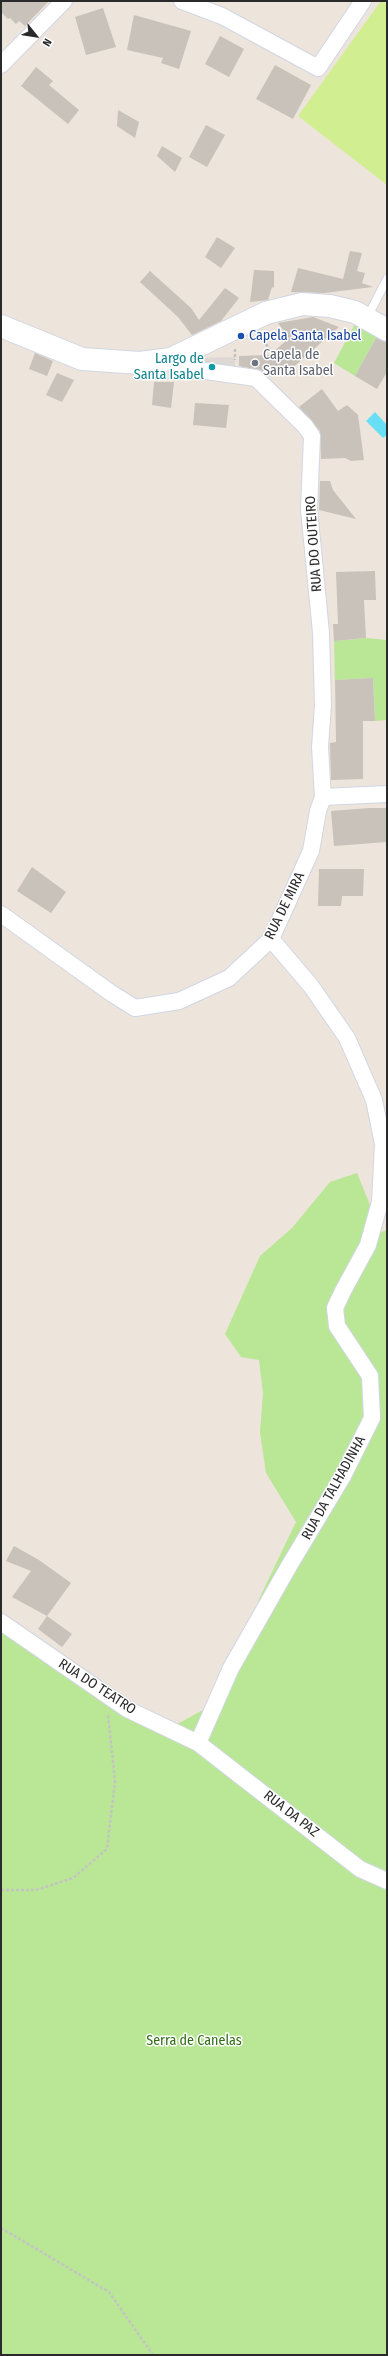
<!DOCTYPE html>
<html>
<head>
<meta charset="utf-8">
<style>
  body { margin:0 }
  #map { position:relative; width:388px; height:2356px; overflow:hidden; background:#ede4db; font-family:"Fira Sans Condensed",sans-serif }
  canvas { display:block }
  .frame { position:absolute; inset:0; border:2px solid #2a2a2a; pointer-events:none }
  .north { position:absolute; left:16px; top:16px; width:40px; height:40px; -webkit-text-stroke:3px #fff; paint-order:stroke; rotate:120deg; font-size:11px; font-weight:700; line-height:16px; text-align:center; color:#2a2a2a }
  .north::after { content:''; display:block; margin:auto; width:14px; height:18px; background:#2a2a2a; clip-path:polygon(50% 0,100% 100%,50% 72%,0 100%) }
</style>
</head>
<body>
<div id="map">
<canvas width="388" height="2356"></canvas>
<div class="frame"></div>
<div class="north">N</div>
</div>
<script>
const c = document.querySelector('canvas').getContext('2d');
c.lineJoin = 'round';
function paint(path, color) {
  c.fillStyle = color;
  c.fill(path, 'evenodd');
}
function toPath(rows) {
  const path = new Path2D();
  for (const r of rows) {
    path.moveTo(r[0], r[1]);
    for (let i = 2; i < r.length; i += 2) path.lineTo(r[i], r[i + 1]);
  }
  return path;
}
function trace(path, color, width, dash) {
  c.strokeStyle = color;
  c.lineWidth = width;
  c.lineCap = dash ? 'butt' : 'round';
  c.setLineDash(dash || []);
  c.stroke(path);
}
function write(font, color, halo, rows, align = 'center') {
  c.font = font + ' "Fira Sans Condensed",sans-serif';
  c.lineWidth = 3;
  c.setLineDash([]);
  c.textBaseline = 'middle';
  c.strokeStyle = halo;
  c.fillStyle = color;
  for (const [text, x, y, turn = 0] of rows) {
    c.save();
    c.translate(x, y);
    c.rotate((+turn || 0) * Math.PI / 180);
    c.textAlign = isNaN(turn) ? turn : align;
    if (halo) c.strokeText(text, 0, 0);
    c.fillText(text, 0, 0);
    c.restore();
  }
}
paint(toPath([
  [355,324,377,336,355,376,334,363],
  [366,638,387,640,387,720,375,721,373,678,335,680,334,641],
  [357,1173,381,1232,387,1230,387,2355,1,2355,1,1620,170,1728,212,1705,237,1657,260,1597,296,1522,266,1473,260,1432,263,1393,259,1360,241,1357,225,1334,260,1256,292,1228,330,1182]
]), '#b9e795');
paint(toPath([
  [381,1,387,4,387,185,298,116]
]), '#d1ef90');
paint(toPath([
  [235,357,235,375,186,366,199,358]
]), '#ddd8d3');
paint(toPath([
  [375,412,387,425,387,435,383,438,366,421]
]), '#68dff5');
paint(toPath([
  [1,1,49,1,25,26,19,21,16,24,10,18,8,19,1,12],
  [103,8,116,47,86,55,75,17],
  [134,15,191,31,179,69,161,63,163,58,127,50],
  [220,36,244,49,229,77,205,64],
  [275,65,311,85,293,119,256,99],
  [36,67,53,81,49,85,79,110,68,124,21,86],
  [118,110,139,122,135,138,117,126],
  [206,125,225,135,207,167,189,157],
  [162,146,182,158,175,172,157,156],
  [217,237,235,248,221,268,205,257],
  [350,251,362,253,357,271,365,273,362,283,373,287,324,293,291,292,298,268,343,279],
  [254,270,274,271,274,288,272,287,268,300,250,302],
  [150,271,191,308,199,320,225,288,239,298,221,321,192,335,178,317,140,282],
  [313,317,339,327,289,371,263,371,239,366,239,356,270,355,289,338,278,323],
  [376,338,387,342,387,372,377,389,355,376],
  [35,353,53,361,47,376,29,369],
  [57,373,74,380,62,402,46,395],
  [154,382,174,382,171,408,152,405],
  [322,389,338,411,347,405,358,415,364,460,351,461,345,458,321,459,320,431,299,407],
  [195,403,229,405,226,428,193,425],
  [320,481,330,481,333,490,356,519,319,510],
  [375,571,376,600,364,600,366,638,334,641,333,624,338,624,336,572],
  [373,678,375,721,363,721,363,779,331,780,330,743,336,742,335,680],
  [369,808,387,808,387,842,334,846,331,811],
  [32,867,66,892,51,913,17,891],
  [319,869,364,869,363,896,342,896,341,906,318,906],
  [14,1546,39,1560,71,1583,47,1616,12,1597,31,1571,6,1561],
  [47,1616,72,1634,62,1647,38,1629]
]), '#c8c2ba');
const service = toPath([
  [367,318,387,279]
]);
const minor = toPath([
  [182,1,222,16,318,68,363,1],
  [1,65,64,1],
  [323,797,387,794],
  [1,914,111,993,135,1008,179,1001,229,978,271,939,311,851,318,811,323,797,320,747,323,705,321,633,309,509,312,436,305,426,256,378,192,369,171,359],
  [1,1622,127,1709,198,1743,360,1869,387,1881],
  [198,1743,231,1668,289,1566,343,1476,372,1418,370,1376,337,1326,335,1308,343,1291,368,1245,380,1202,383,1144,374,1100,347,1038,311,986,271,939]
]);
const secondary = toPath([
  [1,326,82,359,140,363,171,359,266,313,302,304,330,306,355,312,387,330]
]);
trace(service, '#d1d6e4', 10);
trace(minor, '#d1d6e4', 18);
trace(secondary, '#d1d6e4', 24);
trace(toPath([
  [260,336,277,359,271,372],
  [235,349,235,360],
  [1,1890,36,1890,73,1878,107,1849,115,1781,108,1715],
  [1,2228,109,2292,153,2355]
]), '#c3c3c3', 2.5, [3, 2]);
trace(service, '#fff', 8);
trace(minor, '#fff', 16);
trace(secondary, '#fff', 22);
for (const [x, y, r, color] of [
  [241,336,4,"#1a4fb4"],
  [255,363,4,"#6b7280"],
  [212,367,4,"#0f9aa8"]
]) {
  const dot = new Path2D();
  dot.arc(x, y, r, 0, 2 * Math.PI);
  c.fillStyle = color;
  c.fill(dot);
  trace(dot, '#fff', 1.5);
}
write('14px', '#164399', '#fff', [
  ["Capela Santa Isabel",249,336]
], 'left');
write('14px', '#5b616d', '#fff', [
  ["Capela de",263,355],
  ["Santa Isabel",263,371]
], 'left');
write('14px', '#0d838f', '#fff', [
  ["Largo de",204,359],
  ["Santa Isabel",204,375]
], 'right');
write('14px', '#2a2a2a', '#fff', [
  ["RUA DO OUTEIRO",314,544,-94],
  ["RUA DE MIRA",285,906,-64],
  ["RUA DA TALHADINHA",334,1488,-61],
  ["RUA DO TEATRO",97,1687,33],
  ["RUA DA PAZ",291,1814,38]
]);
write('14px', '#316c16', '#fff', [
  ["Serra de Canelas",194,2041]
]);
</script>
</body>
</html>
